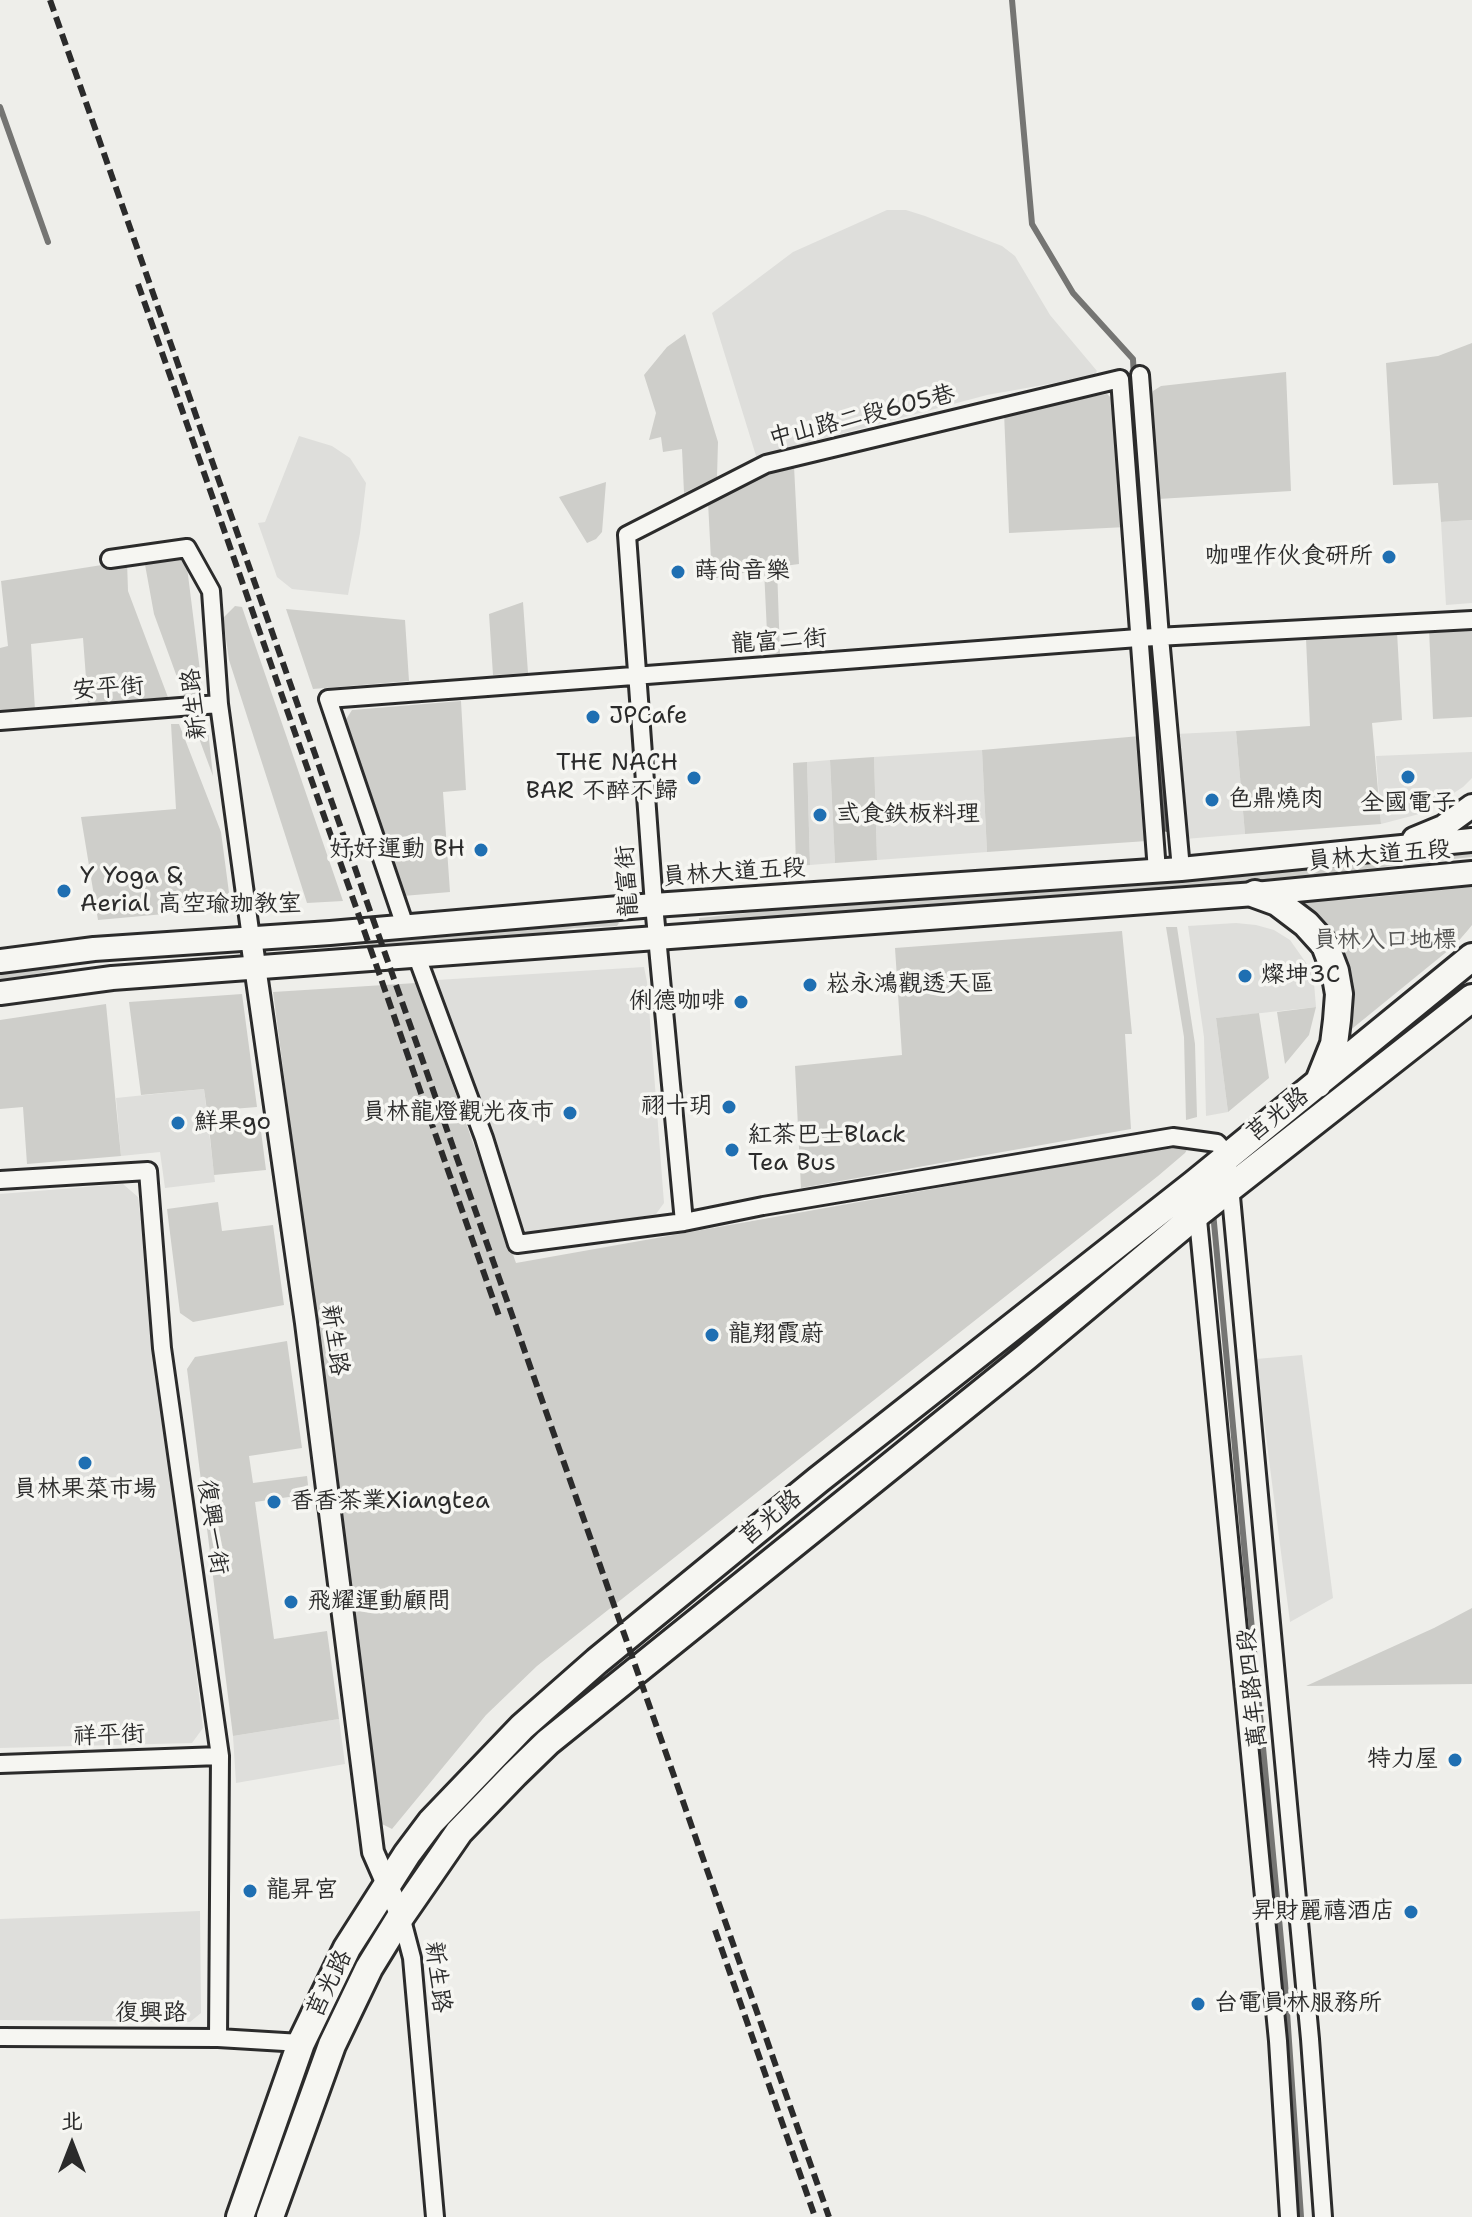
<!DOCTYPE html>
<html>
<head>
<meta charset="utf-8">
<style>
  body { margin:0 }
  #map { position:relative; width:1472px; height:2217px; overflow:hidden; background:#eeeeea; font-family:"Shantell Sans","LXGW WenKai TC",sans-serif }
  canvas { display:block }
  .north { position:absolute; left:32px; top:2105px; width:80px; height:80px; -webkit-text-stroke:6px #f6f6f2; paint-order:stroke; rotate:0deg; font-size:22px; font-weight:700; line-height:32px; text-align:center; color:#2b2b2b }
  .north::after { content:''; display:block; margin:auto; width:28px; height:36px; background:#2b2b2b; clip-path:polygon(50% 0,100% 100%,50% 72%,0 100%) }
</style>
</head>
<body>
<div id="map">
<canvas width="1472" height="2217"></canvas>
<div class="north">北</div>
</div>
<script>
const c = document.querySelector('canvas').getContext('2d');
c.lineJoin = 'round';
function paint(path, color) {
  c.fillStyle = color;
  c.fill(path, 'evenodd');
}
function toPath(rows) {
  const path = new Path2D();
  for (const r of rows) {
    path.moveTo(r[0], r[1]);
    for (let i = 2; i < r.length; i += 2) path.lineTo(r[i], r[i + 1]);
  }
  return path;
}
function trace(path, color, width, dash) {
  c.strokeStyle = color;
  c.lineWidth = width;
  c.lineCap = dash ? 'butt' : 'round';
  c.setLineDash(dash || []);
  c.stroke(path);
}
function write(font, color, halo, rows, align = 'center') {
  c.font = font + ' "Shantell Sans","LXGW WenKai TC",sans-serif';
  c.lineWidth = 7;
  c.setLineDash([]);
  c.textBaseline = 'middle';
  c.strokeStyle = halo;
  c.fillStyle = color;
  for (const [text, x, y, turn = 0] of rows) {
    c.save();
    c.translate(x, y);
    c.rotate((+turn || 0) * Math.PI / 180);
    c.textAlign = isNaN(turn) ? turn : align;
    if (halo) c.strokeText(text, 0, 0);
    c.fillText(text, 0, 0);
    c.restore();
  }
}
paint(toPath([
  [887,210,906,210,925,216,1002,246,1015,256,1050,315,1097,371,1094,376,987,395,788,448,757,459,712,313,793,252],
  [299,436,332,446,350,458,366,483,360,533,348,595,292,589,277,577,258,523,265,522],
  [1472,520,1472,603,1446,605,1441,522],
  [1236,731,1245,834,1185,839,1176,734],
  [982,750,987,852,877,860,874,757],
  [1472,752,1472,778,1463,787,1423,813,1381,824,1376,756],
  [830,760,835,863,810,865,807,762],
  [1236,923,1256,925,1274,930,1290,940,1309,967,1314,983,1316,1007,1216,1018,1228,1112,1206,1116,1204,1037,1188,926],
  [644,967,647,982,664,1203,656,1214,534,1236,522,1229,439,992,437,980],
  [204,1089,215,1182,165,1188,160,1152,121,1156,116,1098],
  [123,1184,138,1197,203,1728,192,1743,0,1748,0,1194],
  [1302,1355,1333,1598,1290,1622,1256,1359],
  [339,1719,345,1764,236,1783,233,1736],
  [200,1911,201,2013,190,2022,0,2020,0,1919]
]), '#dededb');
paint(toPath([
  [685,334,718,442,717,477,684,493,682,449,663,452,661,437,649,440,656,413,644,375,667,347],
  [1472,343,1472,520,1441,522,1438,483,1393,485,1386,363,1438,356],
  [1286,372,1291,491,1158,499,1150,403,1153,391,1161,386],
  [1107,394,1118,404,1126,527,1009,533,1004,412],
  [794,466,799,564,777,567,780,654,768,654,764,569,712,579,708,502,763,476],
  [606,482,602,532,596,539,587,543,559,497],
  [178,557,187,567,202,687,193,698,185,699,154,614,144,559],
  [127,561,128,591,169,700,88,705,83,638,31,644,35,710,0,713,0,648,8,646,1,581],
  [523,602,528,673,493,675,489,614],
  [235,606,242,607,343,901,307,903,229,660,223,618],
  [286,609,405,620,409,681,313,689],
  [1472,626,1472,717,1433,719,1429,629],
  [1397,632,1402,720,1372,723,1381,824,1245,834,1236,731,1310,726,1306,639],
  [461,701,466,790,443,792,450,892,403,896,343,724,352,710],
  [193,722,208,730,213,776],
  [171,724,179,724,221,832,231,908,98,920,81,817,176,809],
  [1140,736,1147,841,987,852,982,750],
  [874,757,877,860,835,863,830,760],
  [807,762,810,865,796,866,793,763],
  [1472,853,1472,857,1339,872,1298,881,699,923,699,918,815,906],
  [1472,887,1472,925,1468,930,1455,945,1348,1032,1296,901,1356,899],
  [617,921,619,923,617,926,575,928,507,938,291,957,291,953,365,945,379,940],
  [1166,927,1177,927,1195,1044,1197,1117,1186,1120,1184,1037],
  [1122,931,1132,1034,1125,1034,1131,1129,801,1188,795,1066,902,1055,895,948],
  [202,951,202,953,86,963,0,982,0,973,71,962],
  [416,983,516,1263,1191,1143,1185,1153,1158,1176,537,1666,486,1715,392,1829,382,1824,273,992],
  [242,994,257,1107,207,1111,204,1089,141,1095,129,1002],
  [106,1004,121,1156,27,1164,23,1107,0,1109,0,1020],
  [1316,1007,1309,1035,1285,1064,1277,1012],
  [1259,1013,1269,1078,1228,1112,1216,1018],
  [260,1123,266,1170,214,1175,209,1127],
  [218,1202,222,1231,273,1225,284,1305,193,1322,180,1313,167,1209],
  [287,1341,302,1448,249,1456,253,1483,307,1476,309,1494,255,1502,274,1639,327,1631,339,1719,233,1736,187,1369,195,1357],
  [1472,1608,1472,1684,1306,1686,1434,1628]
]), '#cececa');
trace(toPath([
  [1012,0,1032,224,1073,293,1133,359,1134,379],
  [0,107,48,242],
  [1156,677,1167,829],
  [1213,1212,1285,1983,1301,2217]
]), '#757573', 6);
const minor = toPath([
  [1140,375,1160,637,1181,869],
  [110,559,187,548,211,591,219,704,251,938],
  [0,721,219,704],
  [405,926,328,699,1138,638,1472,620],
  [417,957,484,1138,517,1244,684,1222,763,1206,1173,1137,1217,1143,1227,1154,1310,2039,1323,2217],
  [0,1180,148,1171,162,1348,220,1756,218,2038],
  [1197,1209,1278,2041,1289,2217],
  [684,1222,654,905,627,535,766,464,1120,379,1157,871],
  [0,1764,220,1756],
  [401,1916,412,1958,435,2217],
  [0,2037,218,2038,301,2043]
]);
const tertiary = toPath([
  [251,938,306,1323,373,1852,401,1916]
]);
const secondary = toPath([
  [1414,839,1443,827,1472,806],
  [0,961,94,949,330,933,654,905,1181,869,1472,840],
  [0,993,112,978,1255,894,1472,873]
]);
const primary = toPath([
  [1255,894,1277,902,1306,924,1325,945,1335,971,1339,994,1337,1020,1334,1044,1318,1084],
  [240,2217,301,2043,347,1948,407,1854,431,1822,522,1727,597,1661,818,1480,1194,1184,1472,957],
  [270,2217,332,2045,369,1968,401,1916,459,1832,515,1774,548,1742,1026,1357,1197,1214,1472,998]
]);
trace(minor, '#2b2b2b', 22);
trace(tertiary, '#2b2b2b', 26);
trace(secondary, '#2b2b2b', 28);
trace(primary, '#2b2b2b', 32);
trace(minor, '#f6f6f2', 16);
trace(tertiary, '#f6f6f2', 20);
trace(secondary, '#f6f6f2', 22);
trace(primary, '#f6f6f2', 26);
trace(toPath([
  [50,0,829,2217],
  [138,284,500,1319],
  [715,1930,815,2217]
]), '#2b2b2b', 6, [12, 6]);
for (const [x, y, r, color] of [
  [1389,557,8,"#1f6fb2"],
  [678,572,8,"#1f6fb2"],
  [593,717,8,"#1f6fb2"],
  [1408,777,8,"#1f6fb2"],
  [694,778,8,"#1f6fb2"],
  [1212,800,8,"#1f6fb2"],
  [820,815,8,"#1f6fb2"],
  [481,850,8,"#1f6fb2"],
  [64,891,8,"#1f6fb2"],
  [1245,976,8,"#1f6fb2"],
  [810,985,8,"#1f6fb2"],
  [741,1002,8,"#1f6fb2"],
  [729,1107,8,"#1f6fb2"],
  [570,1113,8,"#1f6fb2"],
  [178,1123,8,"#1f6fb2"],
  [732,1150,8,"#1f6fb2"],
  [712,1335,8,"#1f6fb2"],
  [85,1463,8,"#1f6fb2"],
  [274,1502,8,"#1f6fb2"],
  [291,1602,8,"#1f6fb2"],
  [1455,1760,8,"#1f6fb2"],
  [250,1891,8,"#1f6fb2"],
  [1411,1912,8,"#1f6fb2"],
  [1198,2004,8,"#1f6fb2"]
]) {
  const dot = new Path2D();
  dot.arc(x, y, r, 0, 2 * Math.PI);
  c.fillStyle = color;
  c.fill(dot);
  trace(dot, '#f6f6f2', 3);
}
write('24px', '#2b2b2b', '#f6f6f2', [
  ["中山路二段605巷",862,417,-14],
  ["龍富二街",779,642,-4],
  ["安平街",108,689,-4],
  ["新生路",195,704,-96],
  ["員林大道五段",1379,856,-5],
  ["員林大道五段",734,873,-4],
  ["龍富街",628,881,-94],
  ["莒光路",1278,1115,-38],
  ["新生路",334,1340,82],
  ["莒光路",771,1518,-39],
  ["復興一街",212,1527,82],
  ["萬年路四段",1253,1688,-96],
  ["祥平街",109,1736,-2],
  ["新生路",437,1977,83],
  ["莒光路",330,1984,-64],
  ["復興路",151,2014]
]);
write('24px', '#2b2b2b', '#f6f6f2', [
  ["咖哩作伙食研所",1373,557,"right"],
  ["蒔尚音樂",694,572],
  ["JPCafe",609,717],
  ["THE NACH",678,764,"right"],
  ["BAR 不醉不歸",678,792,"right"],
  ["色鼎燒肉",1228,800],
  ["全國電子",1408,804,"center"],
  ["弎食鉄板料理",836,815],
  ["好好運動 BH",465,850,"right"],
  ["Y Yoga &",80,877],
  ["Aerial 高空瑜珈教室",80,905],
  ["燦坤3C",1261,976],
  ["崧永鴻觀透天區",826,985],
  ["俐德咖啡",725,1002,"right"],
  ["祤十玥",713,1107,"right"],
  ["員林龍燈觀光夜市",554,1113,"right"],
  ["鮮果go",194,1123],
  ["紅茶巴士Black",748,1136],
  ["Tea Bus",748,1164],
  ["龍翔霞蔚",728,1335],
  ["員林果菜市場",85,1490,"center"],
  ["香香茶業Xiangtea",290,1502],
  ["飛耀運動顧問",307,1602],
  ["特力屋",1439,1760,"right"],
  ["龍昇宮",266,1891],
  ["昇財麗禧酒店",1395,1912,"right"],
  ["台電員林服務所",1214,2004]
], 'left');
write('24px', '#545453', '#f6f6f2', [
  ["員林入口地標",1385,941]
]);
</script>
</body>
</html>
